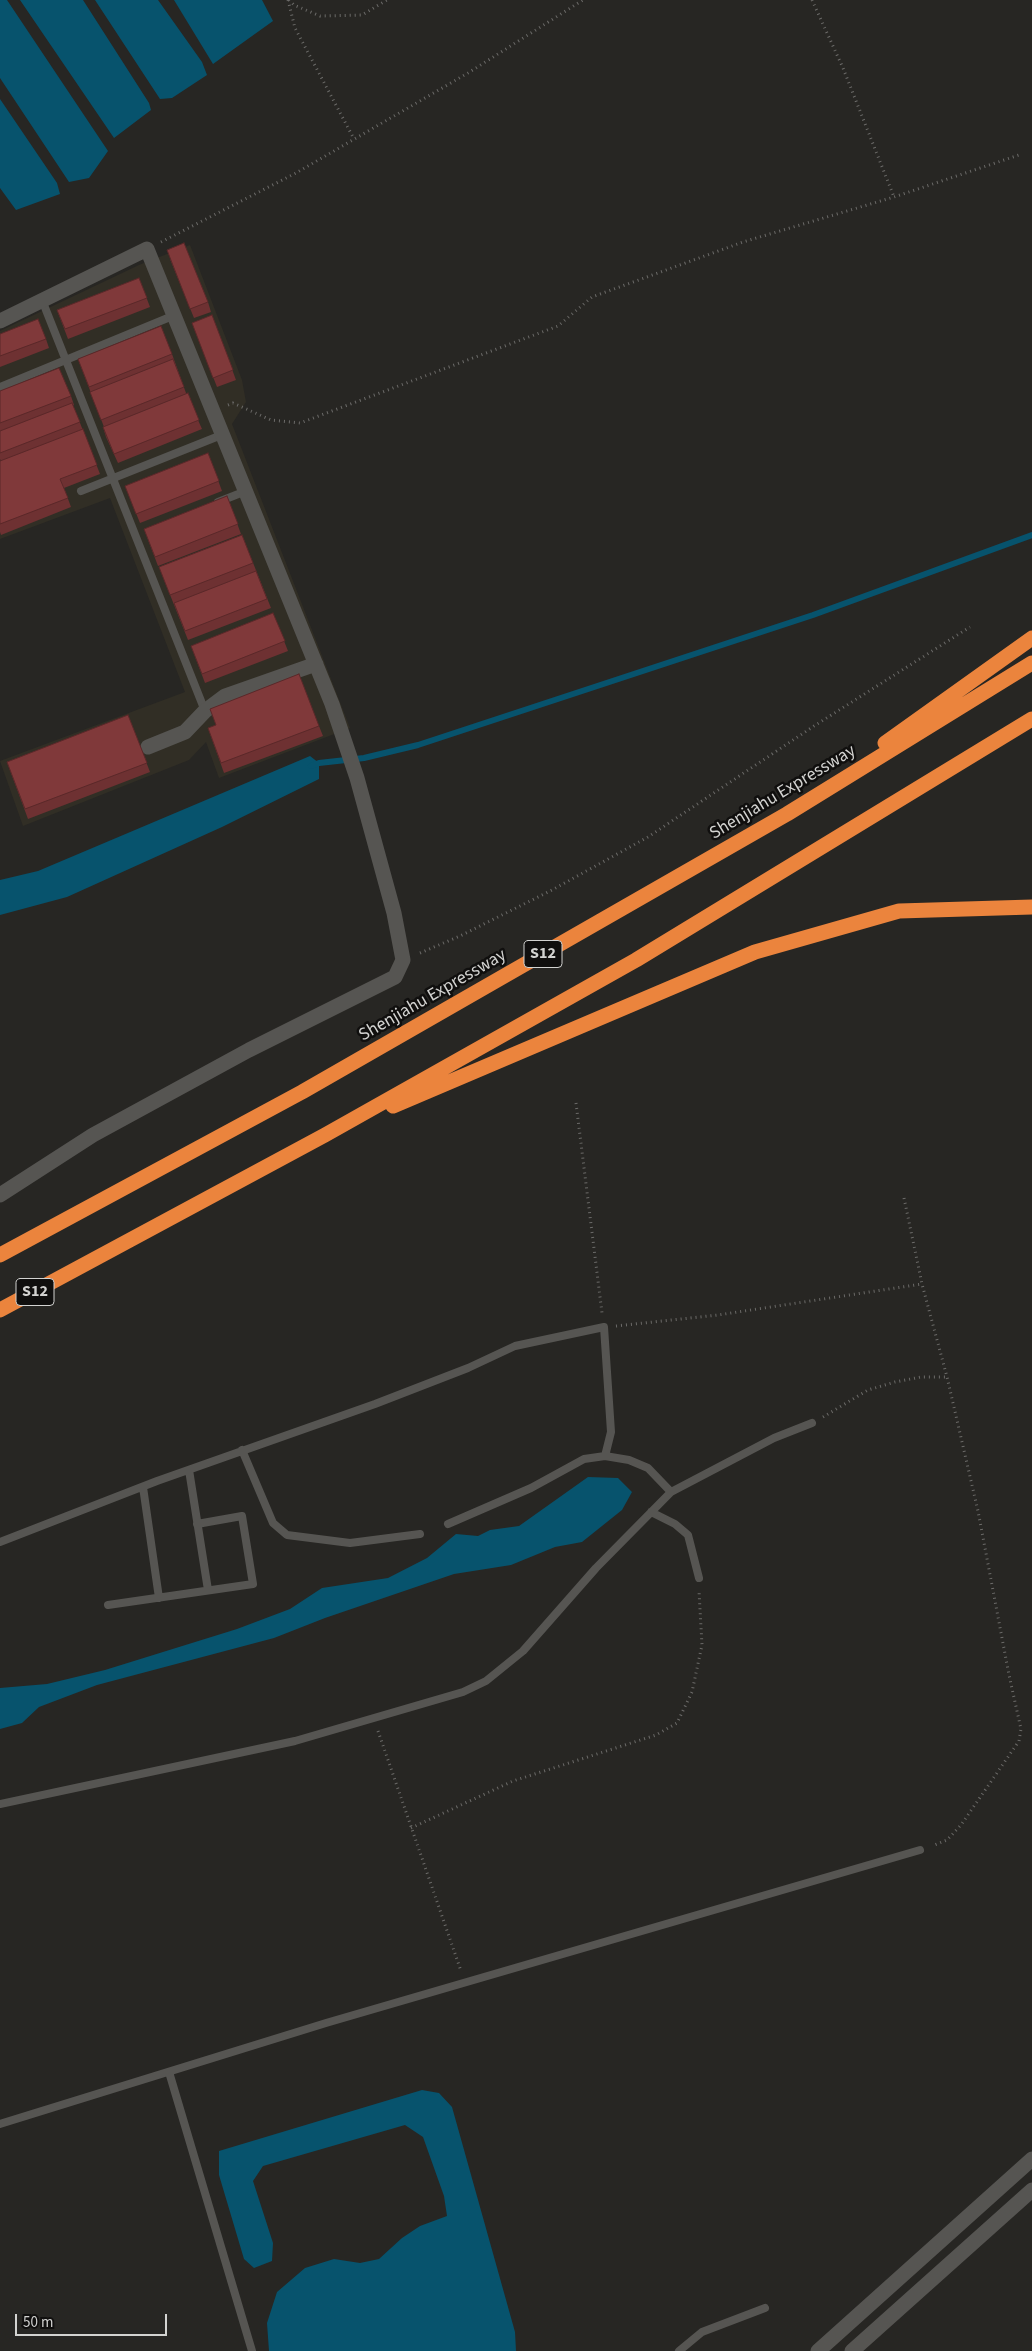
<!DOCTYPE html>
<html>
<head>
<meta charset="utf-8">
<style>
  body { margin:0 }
  #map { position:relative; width:1032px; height:2351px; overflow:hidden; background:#272623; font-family:"Source Sans 3",sans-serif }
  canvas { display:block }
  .scale { position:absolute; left:15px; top:2314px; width:152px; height:22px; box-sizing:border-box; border:2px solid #d3d3d1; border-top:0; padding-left:6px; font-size:15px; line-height:18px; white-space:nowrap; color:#d3d3d1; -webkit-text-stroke:4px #100f0e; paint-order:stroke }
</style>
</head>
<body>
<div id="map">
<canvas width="1032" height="2351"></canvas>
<div class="scale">50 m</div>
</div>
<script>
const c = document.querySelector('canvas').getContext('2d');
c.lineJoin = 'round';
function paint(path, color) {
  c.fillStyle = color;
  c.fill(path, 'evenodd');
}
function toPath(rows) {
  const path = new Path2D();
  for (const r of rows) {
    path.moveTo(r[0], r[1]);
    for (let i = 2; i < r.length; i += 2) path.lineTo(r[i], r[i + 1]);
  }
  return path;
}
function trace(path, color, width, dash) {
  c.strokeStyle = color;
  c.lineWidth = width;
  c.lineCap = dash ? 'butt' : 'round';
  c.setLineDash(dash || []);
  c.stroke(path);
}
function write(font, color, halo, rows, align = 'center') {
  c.font = font + ' "Source Sans 3",sans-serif';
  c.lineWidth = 5;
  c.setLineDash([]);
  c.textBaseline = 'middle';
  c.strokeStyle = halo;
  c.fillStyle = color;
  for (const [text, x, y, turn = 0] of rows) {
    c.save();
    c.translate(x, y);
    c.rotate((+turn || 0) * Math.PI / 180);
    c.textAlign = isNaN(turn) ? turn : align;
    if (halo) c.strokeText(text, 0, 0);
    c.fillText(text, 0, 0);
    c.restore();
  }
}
paint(toPath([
  [190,245,242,380,246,402,232,424,350,728,219,778,206,742,189,760,23,826,0,761,185,692,110,498,0,539,0,331,139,265]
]), '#312e25');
paint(toPath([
  [0,0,7,0,108,151,89,178,69,182,0,78],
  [20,0,83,0,149,103,151,110,114,138],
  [95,0,158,0,202,62,207,75,172,98,160,99],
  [174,0,262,0,273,21,213,64],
  [0,99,57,183,60,194,16,210,0,188],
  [310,756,319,763,319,779,222,827,67,897,0,915,0,880,38,871],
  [588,1477,618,1478,632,1492,622,1510,582,1542,555,1547,511,1565,454,1574,325,1618,274,1638,97,1685,39,1707,22,1723,0,1729,0,1688,47,1684,105,1670,237,1629,290,1609,322,1588,388,1578,427,1558,456,1534,478,1536,490,1530,519,1526],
  [422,2090,439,2093,452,2107,515,2332,516,2351,269,2351,267,2323,277,2292,305,2268,334,2259,360,2263,379,2259,402,2238,420,2226,447,2216,444,2196,423,2137,405,2125,263,2166,253,2181,273,2243,272,2261,254,2268,244,2259,219,2175,219,2151]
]), '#07536d');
trace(toPath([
  [311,766,319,763,364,758,418,745,813,615,1032,535]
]), '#07536d', 6);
trace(toPath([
  [288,0,295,28,354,139],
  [289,0,294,5,320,16,362,15,387,0],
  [812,0,843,68,894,197],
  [161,242,296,173,468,73,583,0],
  [228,405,233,403,271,420,300,423,558,326,592,297,743,242,894,197,1019,155],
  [420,953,460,936,552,890,648,837,814,726,970,627],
  [576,1103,602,1313],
  [904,1198,922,1284,947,1377,978,1511,1009,1675,1021,1729,1019,1741,961,1825,947,1840,932,1846],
  [616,1326,718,1315,922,1284],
  [823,1417,868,1390,895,1382,921,1377,947,1377],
  [378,1731,461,1971],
  [411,1828,513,1781,656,1735,677,1723,692,1692,702,1645,699,1591]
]), '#6c6b69', 3, [1, 4]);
trace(toPath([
  [42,300,205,711],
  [0,387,175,315],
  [81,491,224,434],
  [218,502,246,491],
  [242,1450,273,1523,287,1535,350,1543,420,1534],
  [189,1470,208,1590],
  [143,1487,159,1598],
  [651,1512,675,1524,688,1535,699,1578],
  [448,1524,531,1488,584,1459,605,1456,629,1460,648,1468,671,1492],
  [0,1542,157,1481,375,1404,468,1368,515,1346,604,1327,611,1432,605,1456],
  [108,1605,253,1584,242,1516,197,1524],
  [0,1804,295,1741,463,1692,486,1681,523,1651,596,1568,671,1492,774,1438,812,1423],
  [169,2072,252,2351],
  [0,2124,326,2023,920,1850],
  [679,2351,702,2332,765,2308]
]), '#565552', 8);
trace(toPath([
  [0,321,147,249,332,704,357,778,394,913,403,960,395,977,249,1050,93,1135,0,1195],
  [148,747,185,732,205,711,225,696,316,664]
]), '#565552', 15);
trace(toPath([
  [818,2351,1032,2159],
  [852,2351,1032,2190]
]), '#565552', 15);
trace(toPath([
  [885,743,1032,638],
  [393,1106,755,952,899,911,1032,907],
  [0,1255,302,1092,499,979,787,814,1032,663],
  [0,1310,325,1135,636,960,1032,719]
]), '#eb843d', 15);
paint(toPath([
  [170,259,208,302,211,312,194,318],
  [139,278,150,307,68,339,57,310],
  [212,315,236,380,217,387,192,323],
  [0,334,46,339,49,348,0,367],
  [172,354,186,393,202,429,118,463,106,437,103,427,104,427,78,359],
  [0,391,71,396,74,405,73,405,100,474,64,488,71,507,1,535,0,532,0,461,1,461,0,459],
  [208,453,222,491,140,523,125,486],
  [227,496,241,534,158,566,144,529],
  [242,535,271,608,188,640,159,567],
  [273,613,288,651,205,683,191,646],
  [128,715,150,772,28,819,7,762],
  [319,726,323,736,224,773,208,728]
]), '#6e3132');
const building = toPath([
  [184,243,208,302,190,309,167,250,184,243],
  [139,278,147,298,65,329,57,310,139,278],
  [212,315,233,370,213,378,192,323,212,315],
  [38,319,46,339,0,356,0,334,38,319],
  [161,326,172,354,89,387,78,359,161,326],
  [173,359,184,387,101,420,90,392,173,359],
  [59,368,71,396,0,423,0,391,59,368],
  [188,393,199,420,114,454,103,427,188,393],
  [72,403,80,422,0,453,0,431,72,403],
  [83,429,97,465,60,479,68,498,0,524,0,461,83,429],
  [208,453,219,481,136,514,125,486,208,453],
  [227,496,238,524,155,557,144,529,227,496],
  [242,535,253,563,170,595,159,567,242,535],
  [256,571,267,599,185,631,174,603,256,571],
  [273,613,285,641,202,674,191,646,273,613],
  [299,674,319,726,221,763,208,728,216,725,210,709,299,674],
  [128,715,147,763,25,809,7,762,128,715]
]);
paint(building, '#80393a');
trace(building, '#5a2829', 1);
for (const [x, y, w] of [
  [543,954,38],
  [35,1292,38]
]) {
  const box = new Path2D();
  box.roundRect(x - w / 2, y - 13.5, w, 27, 4);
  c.fillStyle = '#100f0e';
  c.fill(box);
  trace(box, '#d3d3d1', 1);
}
write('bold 16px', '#d3d3d1', null, [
  ["S12",543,954],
  ["S12",35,1292]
]);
write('18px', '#d3d3d1', '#100f0e', [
  ["Shenjiahu Expressway",783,793,-31],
  ["Shenjiahu Expressway",433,996,-30]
]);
</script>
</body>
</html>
